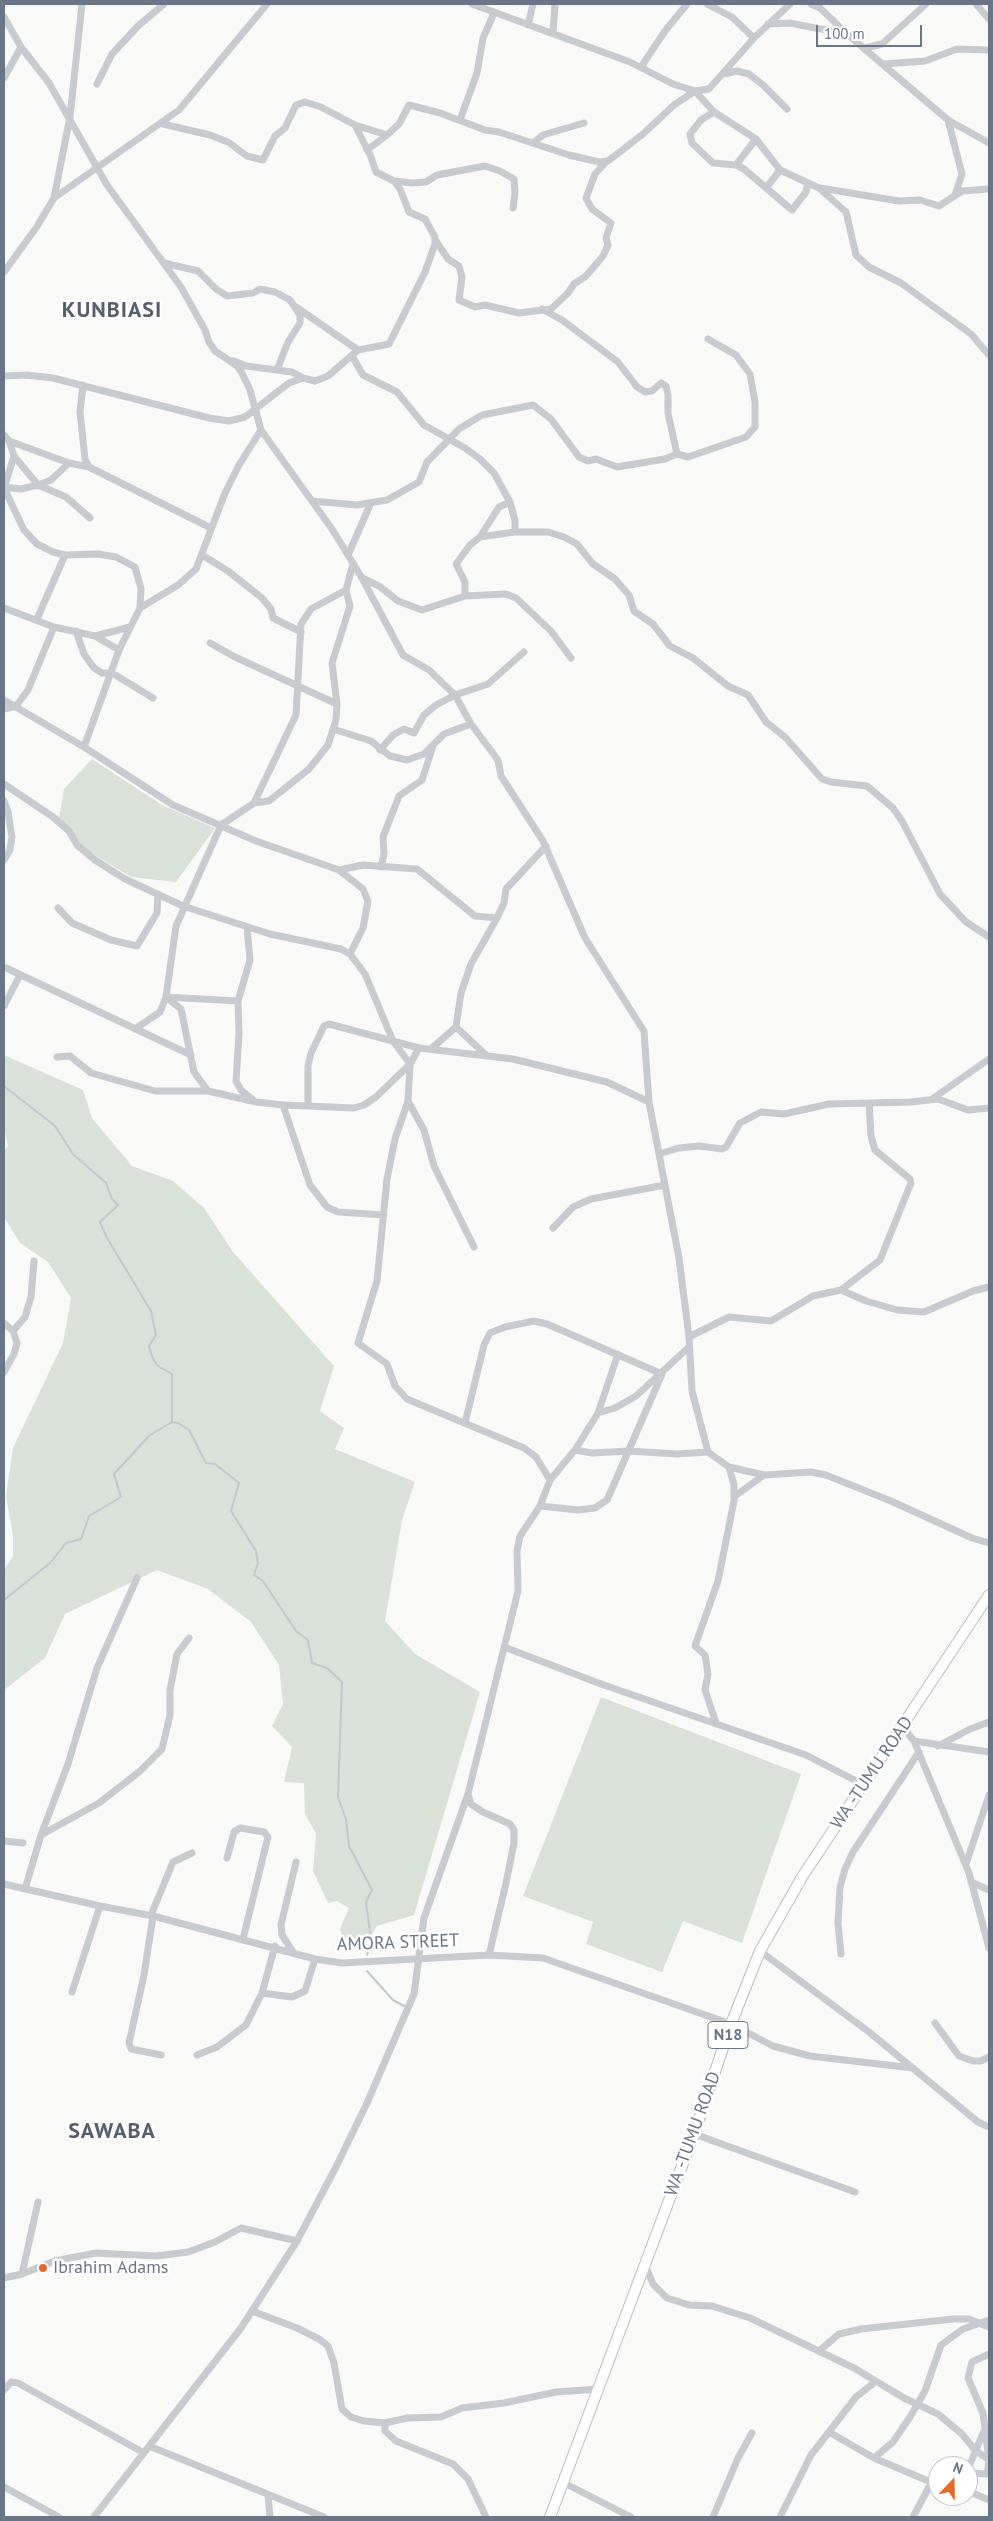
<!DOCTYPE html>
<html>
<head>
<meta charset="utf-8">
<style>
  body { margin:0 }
  #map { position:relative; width:993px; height:2521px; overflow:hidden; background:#f9f9f7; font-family:"PT Sans",sans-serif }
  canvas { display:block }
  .frame { position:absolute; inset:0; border:5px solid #687688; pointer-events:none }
  .north { position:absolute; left:928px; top:2456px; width:50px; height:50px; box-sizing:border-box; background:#fff; border:1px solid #c3c8cf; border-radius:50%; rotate:21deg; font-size:14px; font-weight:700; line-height:20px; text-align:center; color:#687688 }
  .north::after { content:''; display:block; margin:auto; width:18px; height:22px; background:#e5692b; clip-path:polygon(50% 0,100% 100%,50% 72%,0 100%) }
  .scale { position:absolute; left:816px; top:25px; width:106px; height:22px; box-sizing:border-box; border:2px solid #687688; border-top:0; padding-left:6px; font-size:15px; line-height:18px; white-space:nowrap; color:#687688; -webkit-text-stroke:4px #fff; paint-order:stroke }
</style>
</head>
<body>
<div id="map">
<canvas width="993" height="2521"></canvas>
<div class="frame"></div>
<div class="north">N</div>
<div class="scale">100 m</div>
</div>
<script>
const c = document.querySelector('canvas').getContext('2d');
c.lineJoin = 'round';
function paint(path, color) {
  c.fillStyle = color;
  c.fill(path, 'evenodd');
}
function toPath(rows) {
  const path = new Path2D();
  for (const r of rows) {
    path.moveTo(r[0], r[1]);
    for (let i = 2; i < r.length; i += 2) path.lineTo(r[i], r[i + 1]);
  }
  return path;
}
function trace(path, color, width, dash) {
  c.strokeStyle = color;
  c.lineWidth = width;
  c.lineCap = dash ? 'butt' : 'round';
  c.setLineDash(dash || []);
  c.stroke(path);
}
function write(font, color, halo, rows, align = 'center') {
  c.font = font + ' "PT Sans",sans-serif';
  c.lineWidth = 5;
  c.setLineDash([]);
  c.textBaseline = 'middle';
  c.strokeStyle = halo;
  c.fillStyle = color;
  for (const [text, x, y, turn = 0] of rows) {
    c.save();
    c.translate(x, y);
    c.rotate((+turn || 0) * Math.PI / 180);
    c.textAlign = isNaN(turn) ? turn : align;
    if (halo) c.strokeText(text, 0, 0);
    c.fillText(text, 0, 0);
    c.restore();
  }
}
paint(toPath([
  [92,759,162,805,215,828,176,882,131,877,85,849,59,818,64,789],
  [4,1055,83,1090,92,1118,132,1166,173,1181,204,1208,233,1252,334,1366,320,1411,344,1428,335,1449,415,1482,402,1520,385,1621,415,1654,480,1692,414,1915,377,1926,364,1947,346,1946,340,1929,349,1908,337,1901,328,1903,313,1871,316,1834,305,1814,304,1783,284,1782,292,1747,272,1726,283,1704,279,1665,251,1622,208,1589,157,1570,65,1614,45,1658,4,1690,4,1570,13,1556,13,1536,6,1496,13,1448,63,1343,71,1298,48,1262,20,1243,4,1217,4,1151,8,1146,4,1129],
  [601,1697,801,1774,742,1943,683,1921,662,1972,586,1944,593,1922,523,1896]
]), '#dae1d8');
trace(toPath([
  [4,1086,55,1126,73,1154,106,1183,112,1199,118,1205,100,1222,107,1238,151,1311,156,1335,149,1346,153,1359,158,1366,172,1374,172,1422,150,1435,114,1474,121,1497,89,1516,81,1539,66,1543,50,1563,4,1600],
  [172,1422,178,1423,189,1430,206,1463,215,1464,239,1483,231,1511,256,1551,258,1563,254,1575,263,1581,296,1631,308,1640,312,1663,327,1668,342,1682,338,1797,346,1819,349,1846,372,1890,366,1902,371,1940,367,1955],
  [367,1971,393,2000,404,2006]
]), '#c0c9ce', 2);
const highway = toPath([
  [550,2517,694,2134,731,2024,760,1951,802,1877,989,1595]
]);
trace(highway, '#babcc0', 12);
trace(toPath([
  [472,4,630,62,673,84,695,91,714,112,756,139,780,170,819,188,846,212,856,255,869,267,901,283,971,334,989,355],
  [707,4,732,17,754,38],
  [811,4,820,8,847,34,948,120,989,143],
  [976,4,989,19],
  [4,17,21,47,49,83,107,185,181,287,205,330,209,342,215,351,236,365,241,371,250,390,261,430,332,529,362,578,403,655,429,670,455,695,471,724,498,760,501,776,543,841,585,938,644,1031,649,1102,679,1258,689,1337,692,1391,708,1452,729,1467,764,1475,811,1472,826,1475,891,1501,972,1538,989,1543],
  [768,24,790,23,846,34],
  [528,25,533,4],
  [553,33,555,4],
  [865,48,882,44,926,4],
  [883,64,925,61,957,49,989,50],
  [641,67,665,31,687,4],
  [724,74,737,71,749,74,763,85,787,109],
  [4,78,21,47],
  [97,84,112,54,138,26,164,4],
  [714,112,701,120,690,134,692,143,713,163,736,165,744,169,792,210,806,192,808,183],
  [460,120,477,73,483,38,494,13],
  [948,120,962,174,955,195],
  [163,124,210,135,228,142,247,156,263,160,275,136,285,128,296,105,305,102,321,107,355,125,371,157,376,172,394,181,400,189,409,212,425,219,435,237,435,244,425,272,389,344,358,350,328,376,315,381,303,378,292,372,246,366,234,361],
  [355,125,387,135],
  [533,143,543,135,584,123],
  [367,150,387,135,399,124,409,105,440,113,485,130,499,132,569,155,599,162,608,161,643,134,674,105,695,91,709,89,754,38,790,4],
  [736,165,756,139],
  [394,181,412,183,426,182,437,175,485,166,500,171,514,179,515,193,513,208],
  [766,188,780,170],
  [820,188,899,201,920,200,939,206,962,191,989,189],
  [54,198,70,117,82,4],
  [436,241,448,259,459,266,462,277,459,300,475,307,485,305,519,313,551,309,568,293,574,284,586,276,603,256,608,245,606,238,611,223,592,209,586,198,595,174,607,161],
  [164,263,198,271,216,289,227,296,253,293,260,289,275,292,290,300,300,315,300,323,288,342,277,370],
  [4,272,36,228,54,198,179,110,267,4],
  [296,307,358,350],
  [542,309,562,320,618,362,637,387,645,392,652,391,661,383,666,386,668,395,668,413,677,454],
  [352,356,363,375,397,392,424,425,465,448,480,459,494,473,510,502,515,521,515,532],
  [4,376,27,375,53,378,209,418,229,421,245,417,289,383,303,378],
  [83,385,80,412,85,459,89,467],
  [4,435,9,441,69,463,89,467,211,528],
  [9,441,14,456,4,488,24,530,37,544,53,552,65,555,98,554,116,557,135,567,141,589,140,608],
  [14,456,38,485,66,497,90,518],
  [4,487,21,489,38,485,51,480,69,463],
  [312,501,357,505,387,500,419,482,427,462,459,429,482,415,533,405,551,419,579,457,588,461,596,459,617,467,665,459,677,454,688,457,746,437,755,427,755,402,750,374,736,355,708,339],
  [480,537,499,507,510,502],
  [202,555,228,571,262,598,271,609,273,618,301,632],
  [348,555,370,505],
  [362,578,379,586,398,601,422,610,465,596,465,582,456,564,470,545,480,537,515,532,548,532,564,537,577,544,593,564,615,579,629,595,634,611,653,624,670,646,693,658,728,686,748,695,766,722,785,737,822,779,831,782,867,786,893,808,902,821,940,894,966,922,989,937],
  [465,596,506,594,516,598,551,631,571,658],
  [4,608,54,627],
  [37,619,65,555],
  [76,631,84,654,94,668,102,673,112,673,153,698],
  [95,636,130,627],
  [210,643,235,657,337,704],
  [4,700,84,747,173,805,256,841,339,870,363,889,368,901,363,928,350,954],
  [4,709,16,706,28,690,54,627,95,636,119,650],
  [333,729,371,741,390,756,407,760,424,754,444,734,471,724],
  [84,747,119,650,140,608,178,585,196,569,225,493,239,465,261,430],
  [380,750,393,735,404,729,414,733,424,715,436,705,455,695,488,684,524,652],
  [4,784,53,817,69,831,77,845,95,860,125,879,183,906,220,918,270,934,341,949,350,954,365,974,393,1041,410,1064,408,1101,424,1130,434,1166,474,1247],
  [4,801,8,812,12,837,10,850,4,860],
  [254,803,269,801,309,769,328,745,336,720,337,704,332,663,350,606,346,590,353,564],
  [381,867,384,854,383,837,399,796,422,780,433,746],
  [339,870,363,865,417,869,475,916,497,918,504,903,506,889,546,846],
  [58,908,72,923,111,940,137,946,157,913,158,894],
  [4,967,191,1055],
  [166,997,181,1009,194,1072,208,1091,256,1102,283,1105,354,1108,364,1105,376,1097,410,1064,419,1048],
  [166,997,238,1001,250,960,247,927],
  [238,1001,239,1034,236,1081,241,1090,253,1100],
  [4,1006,20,975],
  [456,1027,487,1056],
  [135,1029,160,1012,166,997,176,926,221,825,254,803,296,715,301,624,311,609,346,590],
  [431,1049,456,1027,461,993,471,964,497,918],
  [57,1057,70,1056,91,1073,155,1091,208,1091],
  [932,1099,989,1059],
  [408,1101,395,1139,387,1179,377,1281,358,1343,387,1364,395,1386,407,1399,524,1448,536,1457,550,1480],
  [283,1105,310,1185,327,1207,338,1212,384,1215],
  [308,1106,308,1066,311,1053,324,1026,329,1024,419,1048,513,1059,607,1082,649,1102],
  [659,1154,679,1148,699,1146,722,1149,726,1147,740,1123,761,1112,784,1114,829,1104,911,1102,938,1099,968,1110,989,1108],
  [553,1228,573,1207,591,1199,665,1185],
  [841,1290,866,1301,897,1310,924,1312,973,1291,989,1287],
  [4,1323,13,1331,17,1343,14,1354,4,1372],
  [13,1331,25,1317,31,1297,34,1261],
  [689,1337,729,1317,771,1321,813,1296,841,1290,880,1260,911,1183,910,1179,875,1150,871,1136,869,1103],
  [598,1413,615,1408,636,1396,689,1347],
  [465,1423,484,1345,490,1333,505,1327,534,1321,547,1324,662,1374],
  [575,1450,592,1453,629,1451,677,1454,708,1452],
  [735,1496,764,1475],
  [540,1506,578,1510,595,1508,607,1500,662,1374],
  [504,1647,601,1684,806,1755,864,1785],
  [716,1723,705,1690,708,1674,705,1655,695,1646,718,1581,734,1501,734,1485,729,1467],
  [903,1727,914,1741,969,1873,989,1948],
  [914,1741,989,1752],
  [938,1746,970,1729,989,1722],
  [41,1835,99,1803,139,1772,162,1749,170,1715,170,1690,177,1654,189,1638],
  [4,1841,23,1843],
  [227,1858,234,1832,240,1828,264,1832,268,1837,243,1939],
  [966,1864,989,1795],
  [971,1882,989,1890],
  [4,1884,100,1906,153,1916,315,1959,342,1963,489,1955,543,1958,731,2024,773,2046,810,2056,913,2068],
  [25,1889,41,1835,68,1764,97,1668,137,1578],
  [151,1915,173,1862,192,1853],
  [153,1916,144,1975,129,2043,131,2049,161,2055],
  [760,1951,869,2032,978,2122,989,2127],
  [293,1952,282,1935,281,1925,296,1862],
  [841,1954,838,1923,840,1887,845,1869,853,1852,919,1752],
  [489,1955,506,1883,514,1843,514,1830,510,1824,483,1812,471,1804,468,1794,518,1591,517,1551,520,1536,540,1506,550,1480,575,1450,598,1413,618,1354],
  [72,1992,100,1906],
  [262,1993,292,1997,305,1991,315,1959],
  [935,2023,959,2056,973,2061,981,2061,989,2057],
  [197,2055,217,2047,246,2025,262,1993,275,1946],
  [694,2134,855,2192],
  [645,2265,653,2284,667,2298,689,2305,712,2306,750,2318,854,2368,904,2398,938,2414,962,2434,975,2450,989,2460],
  [22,2274,38,2202],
  [4,2278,22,2274,55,2261,96,2253,156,2256,188,2252,215,2242,241,2228,297,2241],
  [252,2311,297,2328,319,2339,328,2346,334,2363,342,2409,351,2417,364,2421,385,2423,407,2418,441,2417,462,2408,504,2403,556,2392,599,2389],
  [819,2351,839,2334,861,2329,953,2319,969,2319,989,2327],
  [4,2390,11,2382,18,2383,144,2453],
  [385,2423,385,2431,396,2441,453,2464,468,2479,486,2517],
  [829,2432,874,2458,933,2483],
  [149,2446,324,2517],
  [874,2458,893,2442,910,2417,925,2391,941,2345,963,2329,989,2320],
  [968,2469,983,2433],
  [968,2473,987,2474,988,2468,989,2460,983,2413,968,2378,972,2362,989,2354],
  [564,2483,631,2517],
  [4,2487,59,2517],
  [968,2491,989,2500],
  [268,2495,270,2517],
  [94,2517,241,2328,297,2241,336,2167,367,2103,414,1994,424,1918,468,1794],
  [713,2517,738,2458,752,2433],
  [780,2517,811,2455,856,2397,875,2382],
  [913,2517,929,2487,938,2481]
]), '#c7cace', 7);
trace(highway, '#fff', 10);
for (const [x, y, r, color] of [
  [43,2268,5,"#e5692b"]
]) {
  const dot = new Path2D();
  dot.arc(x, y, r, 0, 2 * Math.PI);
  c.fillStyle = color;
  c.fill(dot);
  trace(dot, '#fff', 2);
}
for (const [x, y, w] of [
  [728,2035,40]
]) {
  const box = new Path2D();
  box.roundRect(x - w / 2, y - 13.5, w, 27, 4);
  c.fillStyle = '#fff';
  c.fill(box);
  trace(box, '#687688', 1);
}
write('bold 16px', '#687688', null, [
  ["N18",728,2035]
]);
write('18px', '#687688', '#fff', [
  ["WA -TUMU ROAD",872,1773,-56],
  ["AMORA STREET",398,1943,-2],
  ["WA -TUMU ROAD",693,2134,-70]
]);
write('18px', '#687688', '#fff', [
  ["Ibrahim Adams",53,2268]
], 'left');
c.letterSpacing = '1px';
write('bold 22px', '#56606d', '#fff', [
  ["KUNBIASI",112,311],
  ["SAWABA",112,2132]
]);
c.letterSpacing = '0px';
</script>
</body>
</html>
